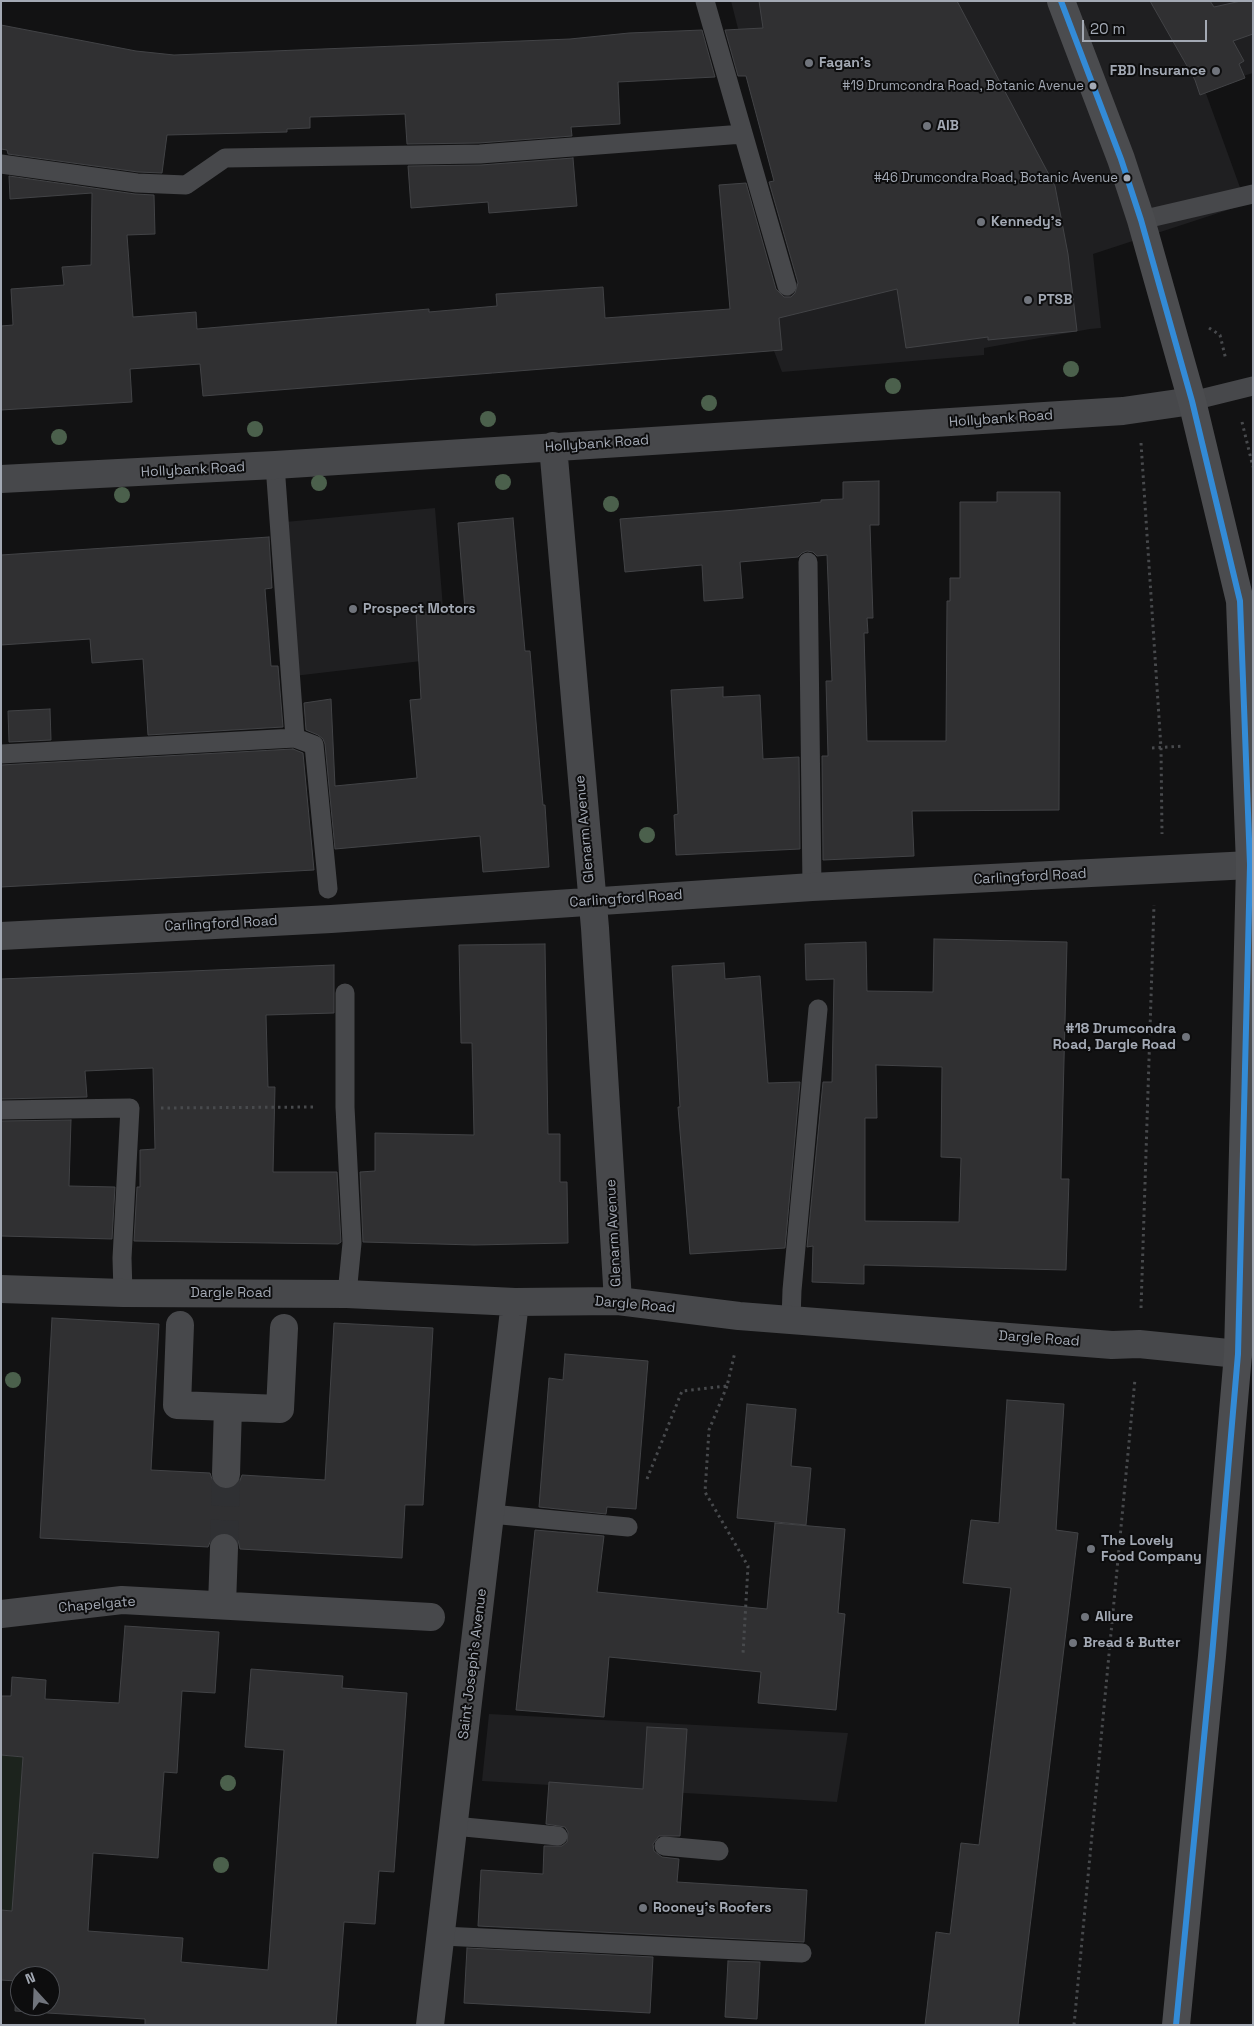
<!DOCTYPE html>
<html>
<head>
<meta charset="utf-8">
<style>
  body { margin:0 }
  #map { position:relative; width:1254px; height:2026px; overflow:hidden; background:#121213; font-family:"Space Grotesk",sans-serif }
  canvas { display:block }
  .frame { position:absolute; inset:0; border:2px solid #a3a9b4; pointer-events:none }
  .north { position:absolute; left:10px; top:1966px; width:50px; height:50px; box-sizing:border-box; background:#0d0d0e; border:1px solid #494b50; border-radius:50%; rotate:340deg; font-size:14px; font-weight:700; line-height:20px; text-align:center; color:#a3a9b4 }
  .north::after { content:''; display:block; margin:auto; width:18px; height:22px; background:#70747c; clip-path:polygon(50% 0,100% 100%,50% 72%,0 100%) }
  .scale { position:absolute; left:1082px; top:20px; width:125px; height:22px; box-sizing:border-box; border:2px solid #a3a9b4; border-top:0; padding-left:6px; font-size:15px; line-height:18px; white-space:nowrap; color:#a3a9b4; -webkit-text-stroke:4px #0d0d0e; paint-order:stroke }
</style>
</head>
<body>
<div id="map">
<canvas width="1254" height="2026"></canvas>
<div class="frame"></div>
<div class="north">N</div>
<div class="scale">20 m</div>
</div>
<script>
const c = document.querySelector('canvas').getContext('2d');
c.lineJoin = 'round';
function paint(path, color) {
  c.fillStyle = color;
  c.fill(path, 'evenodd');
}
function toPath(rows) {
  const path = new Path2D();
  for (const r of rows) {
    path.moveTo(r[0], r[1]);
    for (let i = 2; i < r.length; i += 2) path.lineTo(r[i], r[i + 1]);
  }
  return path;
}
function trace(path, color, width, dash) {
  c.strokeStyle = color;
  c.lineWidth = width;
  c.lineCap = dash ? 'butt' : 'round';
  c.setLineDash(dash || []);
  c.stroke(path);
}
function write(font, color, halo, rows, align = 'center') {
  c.font = font + ' "Space Grotesk",sans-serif';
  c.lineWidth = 4;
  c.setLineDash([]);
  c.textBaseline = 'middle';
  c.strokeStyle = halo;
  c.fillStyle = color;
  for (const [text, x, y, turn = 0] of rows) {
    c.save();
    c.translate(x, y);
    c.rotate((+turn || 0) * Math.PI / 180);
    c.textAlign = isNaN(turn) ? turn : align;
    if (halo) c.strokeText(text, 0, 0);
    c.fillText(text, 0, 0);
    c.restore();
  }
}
paint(toPath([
  [731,1,1253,1,1253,73,1204,88,1246,204,1093,254,1101,328,1090,329,984,348,984,355,782,372,774,351,769,303,780,287,802,281],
  [435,508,447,658,294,676,285,522],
  [489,1714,848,1733,837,1802,482,1781]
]), '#1f1f21');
paint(toPath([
  [1,1755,23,1757,12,1911,1,1910]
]), '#1c231d');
const building = toPath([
  [759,1,957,1,1055,186,1068,254,1077,331,988,340,988,337,906,348,897,289,779,318,782,350,203,396,200,364,130,369,132,402,1,410,1,326,13,325,11,289,64,285,62,267,91,265,92,193,10,199,9,176,135,194,154,195,155,234,127,235,133,317,196,312,197,329,429,309,429,312,497,306,496,294,603,287,605,318,730,309,719,185,746,183,776,289,784,297,791,297,795,293,798,283,769,182,774,181,746,76,738,76,725,30,763,28,759,1],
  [1150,1,1210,1,1214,7,1241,1,1253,1,1253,34,1233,41,1244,61,1239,64,1245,78,1200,95,1195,80,1150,1],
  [1,25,136,51,174,55,570,39,629,33,702,30,715,77,618,82,620,124,571,127,572,136,479,143,407,144,405,114,310,117,310,128,287,129,287,132,167,135,162,173,138,172,8,154,7,150,1,149,1,25],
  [573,158,577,206,489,213,488,202,411,208,408,166,481,165,573,158],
  [879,481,879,525,870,525,873,618,867,618,868,633,864,633,867,741,946,741,947,601,950,601,950,578,960,578,960,502,997,502,997,492,1060,492,1059,810,912,811,914,856,823,860,822,756,828,756,826,681,832,681,827,555,817,556,813,552,807,551,802,553,798,557,740,562,743,598,704,601,702,565,625,572,620,519,736,510,821,502,821,500,843,499,843,482,879,481],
  [513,518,525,651,530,651,543,805,545,805,549,867,483,872,480,836,335,849,325,744,323,739,318,735,306,730,304,703,331,699,335,786,417,778,410,700,421,699,416,613,465,609,458,523,513,518],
  [269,537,272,588,265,589,271,666,278,666,283,727,148,735,143,659,92,663,90,639,1,645,1,555,269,537],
  [723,687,723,697,760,695,763,759,799,757,800,849,676,855,674,815,678,814,671,690,723,687],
  [50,709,51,740,9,742,8,711,50,709],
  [293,749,303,753,314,870,1,887,1,765,293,749],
  [934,939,1067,942,1061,1179,1069,1179,1066,1270,864,1265,864,1284,812,1282,813,1246,807,1247,823,1082,832,1082,834,979,806,980,805,944,866,942,867,991,933,992,934,939],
  [876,1065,942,1067,941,1157,961,1158,959,1222,865,1221,865,1118,877,1118,876,1065],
  [545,944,548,1134,560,1134,560,1182,567,1182,568,1243,474,1245,363,1242,360,1172,375,1171,375,1133,474,1135,472,1043,461,1043,459,945,545,944],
  [724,963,725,979,760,976,768,1083,800,1082,785,1248,690,1254,678,1107,680,1107,672,966,724,963],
  [334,965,334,1013,266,1015,268,1087,275,1087,273,1172,337,1172,341,1242,338,1244,134,1241,137,1187,140,1187,140,1150,155,1149,153,1068,85,1071,87,1097,1,1099,1,979,334,965],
  [71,1120,69,1186,115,1187,112,1239,1,1236,1,1121,71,1120],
  [52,1318,159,1324,151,1470,210,1473,213,1482,217,1487,225,1490,234,1487,239,1483,242,1475,325,1480,334,1323,433,1328,423,1505,405,1505,402,1558,240,1549,238,1540,233,1535,225,1532,216,1534,211,1540,208,1547,40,1538,52,1318],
  [565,1354,648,1361,636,1509,607,1507,606,1514,539,1507,549,1378,563,1380,565,1354],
  [1007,1400,1064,1404,1056,1530,1078,1533,1018,2025,925,2025,936,1932,950,1934,961,1843,979,1845,1011,1588,963,1583,971,1520,999,1523,1007,1400],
  [747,1404,796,1409,791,1466,811,1468,806,1525,737,1518,747,1404],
  [775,1523,845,1529,838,1613,845,1614,836,1710,758,1703,761,1672,609,1657,604,1717,516,1710,535,1530,604,1536,597,1592,767,1609,775,1523],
  [125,1626,219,1632,215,1693,182,1691,177,1773,164,1772,158,1858,93,1853,88,1931,183,1938,181,1962,268,1970,284,1750,245,1747,251,1669,343,1676,342,1688,407,1693,394,1872,379,1871,375,1924,344,1922,336,2025,145,2025,145,2019,15,2011,16,1981,1,1980,1,1910,12,1911,23,1757,1,1755,1,1696,11,1696,12,1677,46,1680,45,1699,119,1703,125,1626],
  [20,1976,50,1976,50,2006,20,2006,20,1976],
  [647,1727,687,1729,680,1836,659,1836,653,1844,654,1851,662,1857,679,1859,677,1882,807,1890,804,1942,478,1926,481,1870,543,1874,544,1846,562,1846,567,1842,568,1832,565,1827,546,1824,549,1782,643,1789,647,1727],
  [467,1948,653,1957,650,2013,464,2003,467,1948],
  [728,1961,760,1962,757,2019,725,2017,728,1961]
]);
paint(building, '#303032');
trace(building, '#424346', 1);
trace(toPath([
  [224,1548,226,1474]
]), '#2f3033', 28, [28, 14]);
trace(toPath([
  [1209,328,1220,335,1226,360],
  [1242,422,1253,467],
  [1141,443,1161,748,1162,834],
  [1152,748,1184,746],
  [161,1108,314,1107],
  [1141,1308,1154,905],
  [727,1386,709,1430,705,1492,748,1566,743,1654],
  [647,1479,682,1391,727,1386,735,1352],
  [1074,2025,1135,1379]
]), '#484a4d', 3, [2.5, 4]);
trace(toPath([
  [705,1,787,286],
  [1,164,137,183,186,185,225,158,480,154,743,134],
  [1141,220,1253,194],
  [1192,401,1253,386],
  [808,562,812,887],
  [295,738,314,745,328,889],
  [1,754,295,738,275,465],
  [345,993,345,1107,352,1243,347,1294],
  [1,1110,130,1108,122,1258,123,1293],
  [791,1320,792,1290,818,1009],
  [491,1514,628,1527],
  [454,1826,558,1836],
  [664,1846,719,1851],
  [442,1936,802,1953]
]), '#47484b', 19);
trace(toPath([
  [553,446,595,928,618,1301],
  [1,479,275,465,1123,411,1192,401],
  [1,936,331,919,812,887,1250,865],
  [1,1289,123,1293,347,1294,515,1302,618,1301,739,1316,1112,1345,1139,1344,1238,1354],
  [180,1325,177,1405,280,1409,284,1328],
  [226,1474,228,1407],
  [222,1605,224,1548],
  [1,1614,122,1600,431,1617],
  [430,2025,515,1302]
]), '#47484b', 28);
trace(toPath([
  [1061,1,1121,159,1141,220,1192,401,1240,601,1250,865,1238,1354,1212,1656,1176,2025]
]), '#4b4c4f', 28);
trace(toPath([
  [1061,1,1121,159,1141,220,1192,401,1240,601,1250,865,1238,1354,1212,1656,1176,2025]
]), '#338bd7', 6);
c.fillStyle = '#4b604c';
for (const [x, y] of [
  [1071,369],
  [893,386],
  [709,403],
  [488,419],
  [255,429],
  [59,437],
  [503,482],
  [319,483],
  [122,495],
  [611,504],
  [647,835],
  [13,1380],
  [228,1783],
  [221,1865]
]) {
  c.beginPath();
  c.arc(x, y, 8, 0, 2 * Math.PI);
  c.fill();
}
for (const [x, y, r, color] of [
  [809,63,5,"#70747c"],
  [1216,71,5,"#70747c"],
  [1093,86,4.5,"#a3a9b4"],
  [927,126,5,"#70747c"],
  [1127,178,4.5,"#a3a9b4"],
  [981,222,5,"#70747c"],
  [1028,300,5,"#70747c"],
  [353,609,5,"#70747c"],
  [1186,1037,5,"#70747c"],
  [1091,1549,5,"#70747c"],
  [1085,1617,5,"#70747c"],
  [1073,1643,5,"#70747c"],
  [643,1908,5,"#70747c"]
]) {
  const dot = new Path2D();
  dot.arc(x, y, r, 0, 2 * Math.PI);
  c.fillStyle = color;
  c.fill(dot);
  trace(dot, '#0d0d0e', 2);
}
write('13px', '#a3a9b4', '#0d0d0e', [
  ["#19 Drumcondra Road, Botanic Avenue",1084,86],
  ["#46 Drumcondra Road, Botanic Avenue",1118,178]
], 'right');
write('bold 14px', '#a3a9b4', '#0d0d0e', [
  ["Fagan’s",819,63],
  ["FBD Insurance",1206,71,"right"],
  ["AIB",937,126],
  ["Kennedy’s",991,222],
  ["PTSB",1038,300],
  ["Prospect Motors",363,609],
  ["#18 Drumcondra",1176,1029,"right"],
  ["Road, Dargle Road",1176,1045,"right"],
  ["The Lovely",1101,1541],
  ["Food Company",1101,1557],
  ["Allure",1095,1617],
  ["Bread & Butter",1083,1643],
  ["Rooney's Roofers",653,1908]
], 'left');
write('14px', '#a3a9b4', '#0d0d0e', [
  ["Hollybank Road",1001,419,-4],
  ["Hollybank Road",597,444,-4],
  ["Hollybank Road",193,470,-3],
  ["Glenarm Avenue",585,829,-95],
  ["Carlingford Road",1030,877,-3],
  ["Carlingford Road",626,899,-4],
  ["Carlingford Road",221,924,-3],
  ["Glenarm Avenue",614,1233,-93],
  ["Dargle Road",231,1293],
  ["Dargle Road",635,1305,5],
  ["Dargle Road",1039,1339,4],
  ["Chapelgate",97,1605,-5],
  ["Saint Joseph's Avenue",473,1664,-83]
]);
</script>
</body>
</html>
